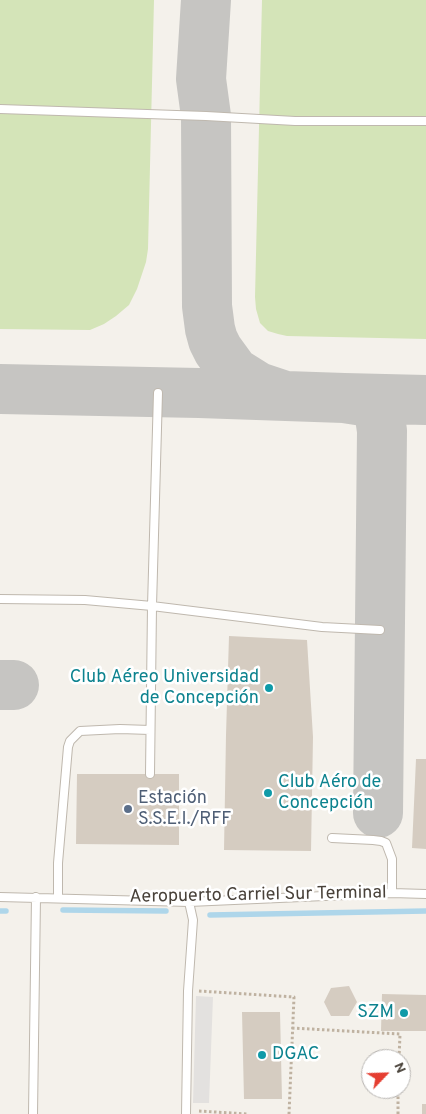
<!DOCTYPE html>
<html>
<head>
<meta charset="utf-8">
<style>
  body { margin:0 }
  #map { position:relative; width:426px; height:1114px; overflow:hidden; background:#f4f1eb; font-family:Overpass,sans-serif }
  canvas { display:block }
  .north { position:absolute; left:361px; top:1049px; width:50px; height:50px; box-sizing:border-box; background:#fff; border:1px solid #b6b3b0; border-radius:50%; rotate:66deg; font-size:14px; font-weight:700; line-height:20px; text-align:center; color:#484139 }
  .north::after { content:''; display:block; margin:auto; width:18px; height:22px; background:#e53e31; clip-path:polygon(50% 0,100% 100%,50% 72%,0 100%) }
</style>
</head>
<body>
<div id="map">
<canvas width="426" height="1114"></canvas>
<div class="north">N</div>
</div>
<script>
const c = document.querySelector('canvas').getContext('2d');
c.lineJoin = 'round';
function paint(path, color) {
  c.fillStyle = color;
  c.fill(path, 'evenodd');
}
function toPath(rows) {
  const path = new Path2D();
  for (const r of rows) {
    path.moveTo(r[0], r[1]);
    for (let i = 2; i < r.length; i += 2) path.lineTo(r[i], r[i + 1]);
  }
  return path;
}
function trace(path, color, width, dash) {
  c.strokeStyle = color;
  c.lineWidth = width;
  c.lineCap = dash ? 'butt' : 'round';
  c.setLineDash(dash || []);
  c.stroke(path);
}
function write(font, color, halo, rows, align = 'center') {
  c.font = font + ' Overpass,sans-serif';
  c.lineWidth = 5;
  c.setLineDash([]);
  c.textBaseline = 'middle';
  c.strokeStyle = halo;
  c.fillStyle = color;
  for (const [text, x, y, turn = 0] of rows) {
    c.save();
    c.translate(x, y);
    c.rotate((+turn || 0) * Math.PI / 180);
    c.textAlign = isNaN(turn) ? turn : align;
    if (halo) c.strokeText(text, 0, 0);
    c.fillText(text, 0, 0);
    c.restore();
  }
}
paint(toPath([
  [0,0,154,0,148,249,146,262,137,289,129,305,116,316,104,324,90,330,0,329],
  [262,0,426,0,426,339,287,336,278,334,268,331,260,323,256,309,255,297]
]), '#d4e4b8');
paint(toPath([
  [196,996,213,997,209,1103,193,1103]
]), '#e3e1df');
trace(toPath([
  [63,910,166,911],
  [0,911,6,911],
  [210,915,426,911]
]), '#aed6ea', 5.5);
trace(toPath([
  [206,0,201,79,206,116,207,306,210,329,213,340,218,350,234,372,258,387,285,396],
  [0,389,199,393,344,398,426,400],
  [344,398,370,402,377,409,380,417,382,431,378,813],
  [0,685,14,685]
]), '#c6c5c2', 50);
paint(toPath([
  [229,636,307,640,313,737,311,851,224,850,226,735],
  [416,759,426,759,426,849,412,848],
  [77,774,179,774,179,845,76,844],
  [349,986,357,1002,349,1016,331,1016,324,1002,331,988],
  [382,994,426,995,426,1031,381,1031],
  [242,1012,280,1012,282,1099,244,1099],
  [422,1104,426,1104,426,1114,422,1114]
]), '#d5ccc1');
const lane = toPath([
  [0,109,206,116,295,121,426,121],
  [0,599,85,600,152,606,322,627,380,630],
  [150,774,152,606,158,393],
  [332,838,373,840,381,841,386,843,392,859,392,893],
  [0,897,189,902,392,893,426,894],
  [58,898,58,863,68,747,70,741,80,731,120,729,150,730],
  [33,1114,36,897],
  [186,1114,188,991,193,920,189,902]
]);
trace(lane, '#bfb8ae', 10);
trace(toPath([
  [199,991,294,997,289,1114],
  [292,1028,400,1034,399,1059],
  [199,1111,247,1114],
  [398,1114,398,1089]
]), '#bfb2a1', 3, [2.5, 2.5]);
trace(lane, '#fff', 8);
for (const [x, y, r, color] of [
  [269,688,5,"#0f9aa8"],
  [268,793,5,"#0f9aa8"],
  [128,809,5,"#5c6f8a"],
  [404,1013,5,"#0f9aa8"],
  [262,1055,5,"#0f9aa8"]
]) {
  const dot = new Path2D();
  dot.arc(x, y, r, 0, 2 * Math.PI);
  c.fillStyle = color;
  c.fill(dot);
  trace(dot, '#fff', 2);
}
write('18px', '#0d838f', '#fff', [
  ["Club Aéreo Universidad",259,678],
  ["de Concepción",259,699],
  ["Club Aéro de",278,783,"left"],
  ["Concepción",278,804,"left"],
  ["SZM",394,1013],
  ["DGAC",272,1055,"left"]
], 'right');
write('18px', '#4e5e75', '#fff', [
  ["Estación",138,799],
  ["S.S.E.I./RFF",138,820]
], 'left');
write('18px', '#484139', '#fff', [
  ["Aeropuerto Carriel Sur Terminal",258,896,-1]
]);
</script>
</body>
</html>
